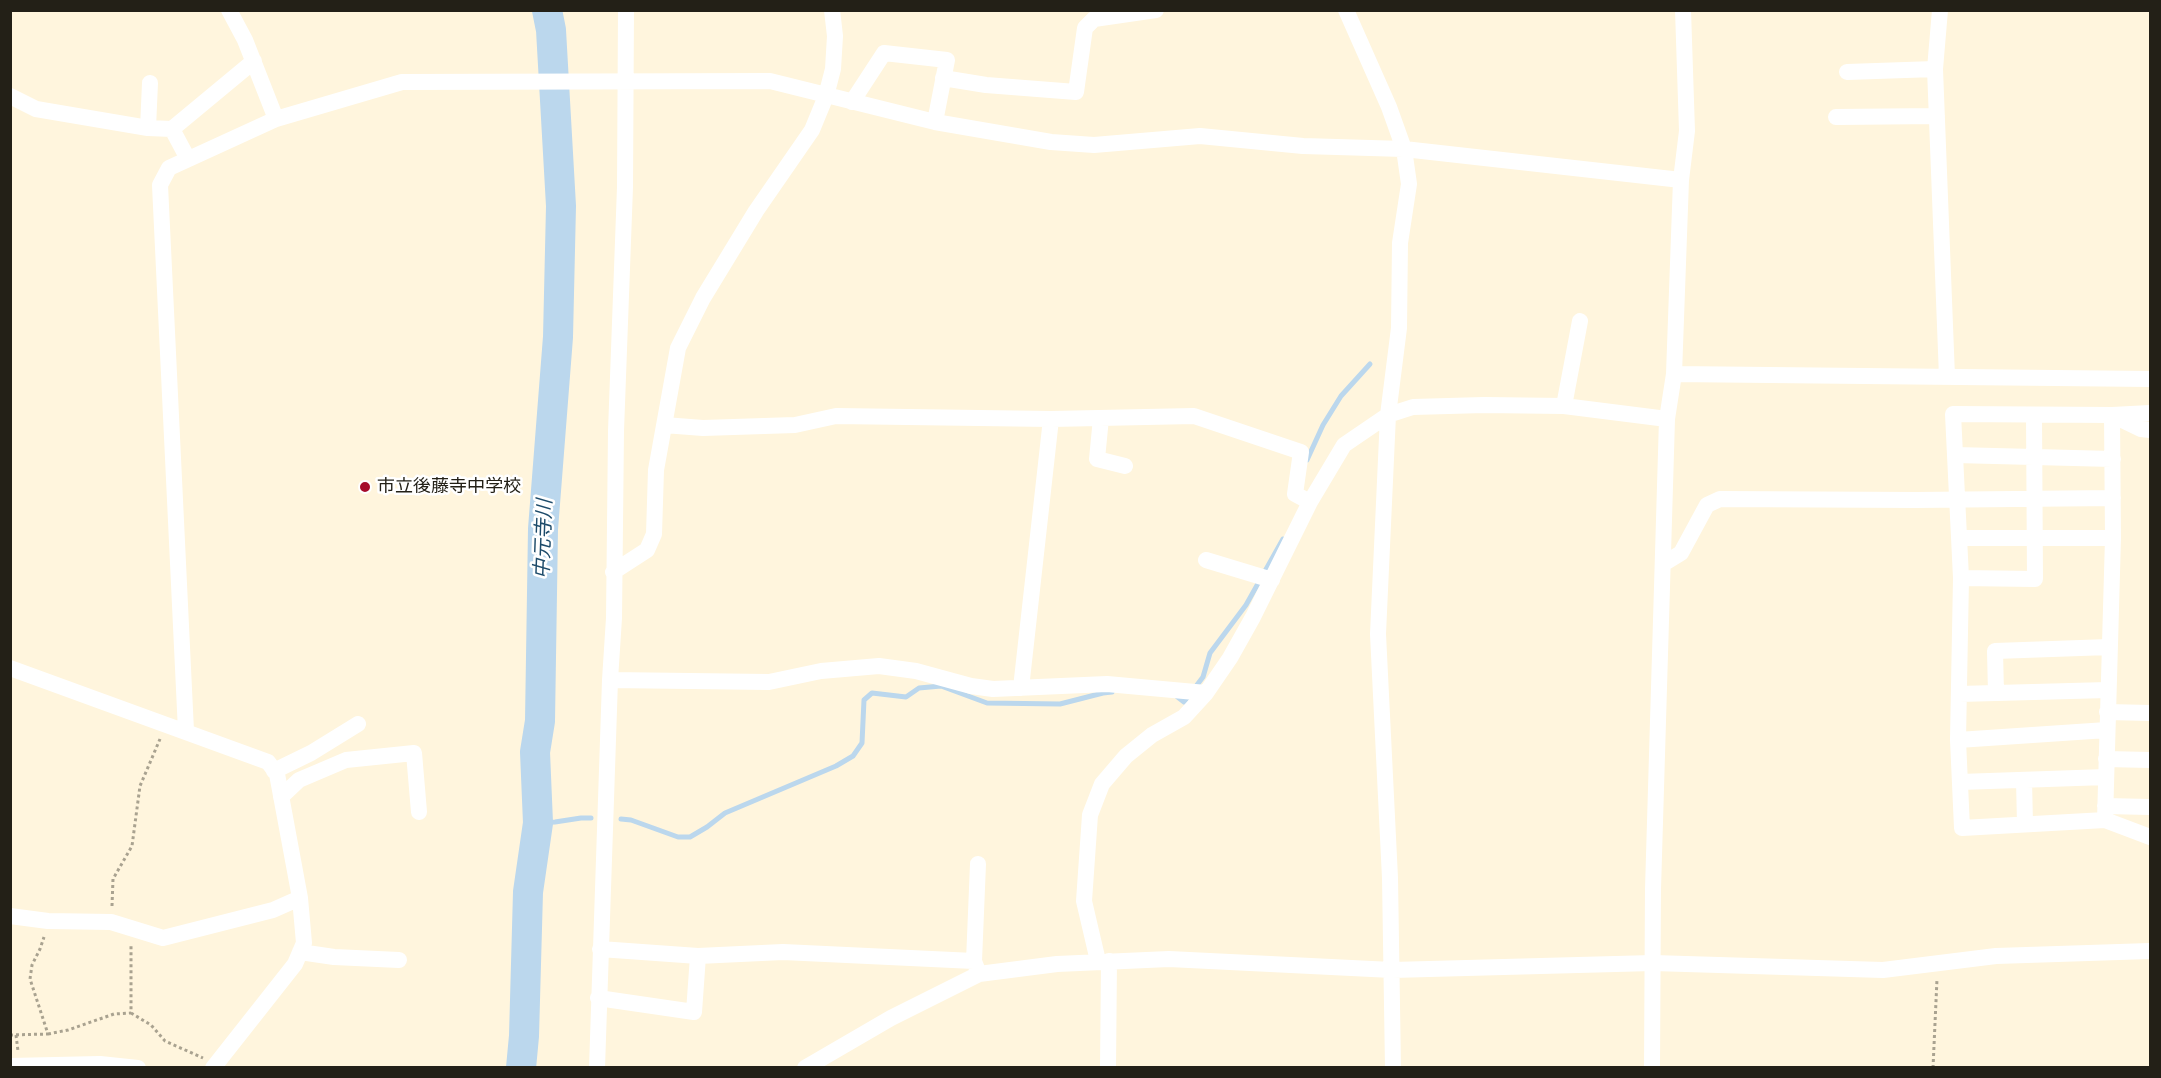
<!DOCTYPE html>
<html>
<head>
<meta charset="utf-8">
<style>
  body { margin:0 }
  #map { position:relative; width:2161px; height:1078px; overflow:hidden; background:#fff5dd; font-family:Karla,sans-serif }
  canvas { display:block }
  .frame { position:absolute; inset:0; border:12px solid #232017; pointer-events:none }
</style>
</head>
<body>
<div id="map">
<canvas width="2161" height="1078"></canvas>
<div class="frame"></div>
</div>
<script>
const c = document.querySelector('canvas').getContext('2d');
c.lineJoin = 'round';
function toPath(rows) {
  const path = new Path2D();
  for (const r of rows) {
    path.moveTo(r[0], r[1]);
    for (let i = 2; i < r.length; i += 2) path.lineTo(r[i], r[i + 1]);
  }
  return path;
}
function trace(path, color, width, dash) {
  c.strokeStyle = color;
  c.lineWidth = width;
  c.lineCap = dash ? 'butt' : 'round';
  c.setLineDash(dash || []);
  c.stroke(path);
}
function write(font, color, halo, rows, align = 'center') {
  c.font = font + ' Karla,"Noto Sans JP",sans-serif';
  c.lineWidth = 5;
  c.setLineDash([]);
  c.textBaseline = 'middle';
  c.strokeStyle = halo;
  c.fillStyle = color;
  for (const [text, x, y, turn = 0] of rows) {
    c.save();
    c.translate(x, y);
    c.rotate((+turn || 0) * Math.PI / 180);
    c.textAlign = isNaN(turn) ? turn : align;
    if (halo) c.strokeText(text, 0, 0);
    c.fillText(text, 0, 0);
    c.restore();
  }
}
trace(toPath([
  [1307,460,1323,425,1341,396,1370,364],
  [1175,695,1184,702,1203,677,1210,653,1246,605,1283,539],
  [621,819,631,820,678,837,690,837,707,827,725,813,836,766,853,756,862,743,864,700,872,693,906,697,919,688,941,686,987,703,1060,704,1103,693,1112,692],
  [538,823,555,822,581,818,591,818]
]), '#bbd7ed', 5);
trace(toPath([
  [521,1068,524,1036,528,892,538,823,535,752,540,721,543,529,558,337,561,206,551,30,547,10]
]), '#bbd7ed', 30);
trace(toPath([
  [112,906,113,879,132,846,140,786,160,739],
  [131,1013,151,1025,165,1041,203,1058],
  [48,1034,68,1030,114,1014,131,1013,131,944],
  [10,1035,48,1034,30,979,32,965,40,949,44,937],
  [16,1035,18,1051],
  [1933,1068,1937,979]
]), '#a9a290', 3, [3, 3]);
trace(toPath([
  [229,10,245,40,276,119],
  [1346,10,1389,107,1404,149,1409,184,1400,243,1399,328,1388,415,1378,634,1390,878,1393,1068],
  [1935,69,1947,377],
  [1847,72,1935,69,1940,10],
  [943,78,986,85,1076,92,1085,28,1094,19,1156,10],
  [10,96,36,109,148,128,172,129,188,159],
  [852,102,884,53,947,60,935,122],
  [1836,117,1937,116],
  [148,128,150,83],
  [172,129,254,61],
  [1674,374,2150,379],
  [1564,406,1580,321],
  [2150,413,2112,415,2113,538,2105,820,2150,837],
  [1101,418,1097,459,1125,466],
  [664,425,703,428,795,425,836,416,1051,419],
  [1955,455,2113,459],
  [1959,538,2113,538],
  [1206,560,1272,580],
  [1663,564,1681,553,1707,505,1720,499,1916,500,2113,498],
  [613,572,647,550,654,534,656,470,678,348,703,298,756,211,812,130,826,96,833,69,835,36,832,10],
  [1961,578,2035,579,2034,415],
  [10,668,268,762,277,774,300,898,304,943,295,964,213,1068],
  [610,680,769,682,821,671,879,666,916,671,971,686,993,689,1107,684,1206,693],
  [1021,688,1051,419,1194,416,1301,452,1295,494,1310,502],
  [1996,693,1995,651,2109,647],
  [1959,694,2108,690],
  [2107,712,2150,713],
  [186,731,160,185,169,168,276,119,402,82,770,81,935,122,1051,142,1094,145,1200,136,1303,146,1404,149,1681,180],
  [1958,740,2107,730],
  [2106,759,2150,760],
  [274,771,311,753,358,724],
  [2024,780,2025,824],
  [1960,782,2106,777],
  [281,797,299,780,346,760,414,753,419,812],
  [2105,806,2150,807],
  [2105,820,1962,828,1958,740,1961,578,1953,414,2112,415,2141,429,2150,430],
  [10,916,48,921,111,922,163,938,273,910,300,898],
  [600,949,698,956,783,952,974,961,979,974],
  [300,952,334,957,399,960],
  [974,961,978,864],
  [1098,961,1084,901,1090,815,1102,784,1126,756,1152,735,1184,717,1206,693,1230,658,1253,617,1310,502,1344,445,1388,415,1413,407,1484,405,1564,406,1667,419],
  [598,998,694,1012,698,956],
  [10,1066,100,1064,138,1068],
  [597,1068,610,680,614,618,616,431,625,187,626,10],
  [805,1068,891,1018,979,974,1057,964,1169,959,1392,970,1653,963,1883,970,1996,956,2150,951],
  [1108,1068,1109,961],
  [1652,1068,1653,889,1667,419,1674,374,1681,180,1687,131,1683,10]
]), '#fff', 16);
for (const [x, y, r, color] of [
  [365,487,6,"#a50b2a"]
]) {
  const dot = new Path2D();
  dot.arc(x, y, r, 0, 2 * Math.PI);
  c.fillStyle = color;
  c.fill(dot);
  trace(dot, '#fff', 2);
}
write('18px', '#232017', '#fff', [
  ["市立後藤寺中学校",377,487]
], 'left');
write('italic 20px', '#1d4b6a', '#fff', [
  ["中元寺川",544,539,-88]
]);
</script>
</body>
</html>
